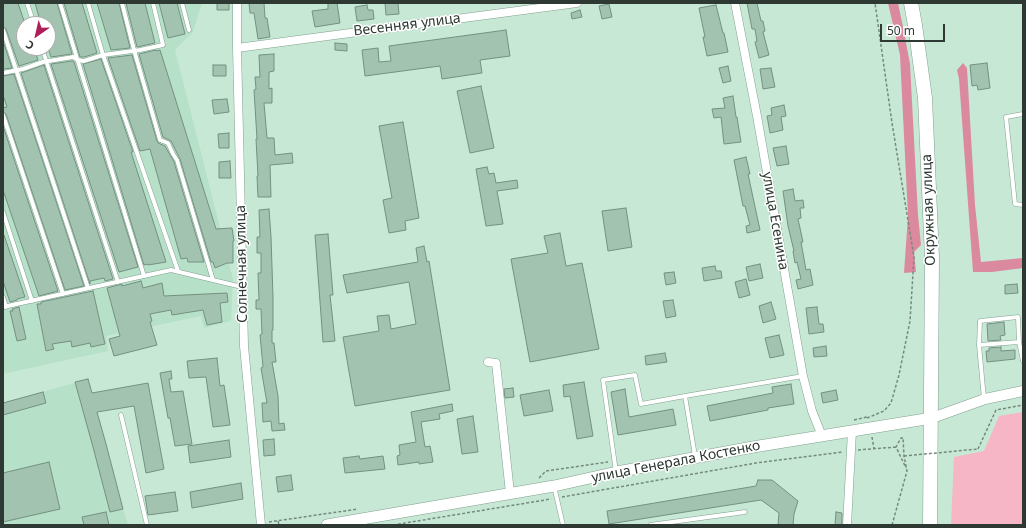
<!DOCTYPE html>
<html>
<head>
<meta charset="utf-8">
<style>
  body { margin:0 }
  #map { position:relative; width:1026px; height:528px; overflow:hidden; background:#c7e8d5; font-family:"Noto Sans",sans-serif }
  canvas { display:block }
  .frame { position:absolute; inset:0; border:4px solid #2d3932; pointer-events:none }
  .north { position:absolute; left:16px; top:16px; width:40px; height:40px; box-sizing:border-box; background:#fff; border:1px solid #abb0ad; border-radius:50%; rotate:214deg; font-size:11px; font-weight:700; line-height:16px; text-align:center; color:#2d3932 }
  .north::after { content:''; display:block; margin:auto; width:14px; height:18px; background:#ad1f58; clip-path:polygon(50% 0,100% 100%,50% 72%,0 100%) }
  .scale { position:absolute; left:880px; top:24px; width:65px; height:18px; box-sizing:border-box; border:2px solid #2d3932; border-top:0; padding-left:5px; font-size:12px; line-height:14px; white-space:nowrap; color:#2d3932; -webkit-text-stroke:3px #fff; paint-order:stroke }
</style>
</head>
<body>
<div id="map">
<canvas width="1026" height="528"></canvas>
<div class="frame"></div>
<div class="north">С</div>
<div class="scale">50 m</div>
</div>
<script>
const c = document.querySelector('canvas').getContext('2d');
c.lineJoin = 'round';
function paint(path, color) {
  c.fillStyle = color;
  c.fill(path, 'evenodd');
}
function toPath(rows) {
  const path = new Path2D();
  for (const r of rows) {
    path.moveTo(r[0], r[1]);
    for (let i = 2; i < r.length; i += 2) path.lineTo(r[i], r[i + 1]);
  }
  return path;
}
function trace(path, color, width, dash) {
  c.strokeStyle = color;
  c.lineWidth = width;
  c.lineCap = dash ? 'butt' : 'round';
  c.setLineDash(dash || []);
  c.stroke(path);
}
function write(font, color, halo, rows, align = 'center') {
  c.font = font + ' "Noto Sans",sans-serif';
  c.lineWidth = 3;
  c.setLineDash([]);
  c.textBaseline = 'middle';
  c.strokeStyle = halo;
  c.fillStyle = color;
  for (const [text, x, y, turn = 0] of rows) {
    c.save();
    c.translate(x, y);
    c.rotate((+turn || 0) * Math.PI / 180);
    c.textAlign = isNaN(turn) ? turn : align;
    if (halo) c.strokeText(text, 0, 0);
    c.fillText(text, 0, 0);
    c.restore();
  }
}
paint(toPath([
  [3,3,202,3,193,32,175,50,233,279,231,321,204,328,201,316,106,336,108,351,3,374],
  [24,24,48,24,48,48,24,48],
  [88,379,106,444,123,509,128,525,3,525,3,403]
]), '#b7e0c9');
paint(toPath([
  [1023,412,1023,525,951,525,954,457,984,451,999,416]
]), '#f6b6c5');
paint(toPath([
  [888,3,898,3,903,27,910,64,918,215,921,245,914,252,916,272,904,273,908,216,900,55],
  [963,63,967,68,975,205,981,262,1023,258,1023,268,992,272,973,272,959,79,957,70]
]), '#db899f');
const building = toPath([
  [3,3,18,3,25,24,24,24,24,48,34,48,38,60,19,66,6,29,3,27,3,3],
  [35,3,57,3,72,54,51,57,48,48,48,24,41,24,35,3],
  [64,3,82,3,97,53,84,57,80,57,64,3],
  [97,3,119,3,130,48,111,50,97,3],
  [126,3,145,3,155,43,137,47,126,3],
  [159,3,177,3,185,34,168,38,159,3],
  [217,3,229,3,229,10,217,10,217,3],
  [249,3,264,3,265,18,267,18,270,37,258,39,254,13,250,13,249,3],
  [328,3,337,3,340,23,315,27,312,11,328,9,328,3],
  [385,3,398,3,399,14,386,15,385,3],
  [747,3,757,3,761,21,763,21,765,31,763,32,769,55,759,58,755,42,757,41,755,29,752,29,747,3],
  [609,4,612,17,602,19,599,6,609,4],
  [367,5,368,10,373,10,374,19,357,21,355,7,367,5],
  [716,5,723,33,724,33,728,52,707,56,703,37,705,37,699,8,716,5],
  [580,10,582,17,572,19,571,13,580,10],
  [506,30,510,56,480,60,482,73,442,79,440,66,365,76,362,50,378,48,379,62,391,61,389,46,506,30],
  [3,41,12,68,3,69,3,41],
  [335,43,347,44,347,51,335,50,335,43],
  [156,50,157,51,160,50,216,229,232,228,234,241,233,241,233,263,227,263,215,268,213,262,211,262,180,159,171,141,163,137,139,54,156,50],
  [274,54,274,71,269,72,269,89,272,88,272,103,264,103,267,138,274,138,275,155,292,153,293,163,270,165,271,197,258,197,257,176,258,176,256,139,257,139,254,90,256,89,255,77,260,77,259,55,274,54],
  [132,55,157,141,158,143,165,146,174,162,204,262,188,262,187,258,181,259,150,149,140,151,108,58,132,55],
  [101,59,133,152,131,152,166,262,148,265,147,264,144,265,83,64,101,59],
  [72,61,74,62,138,267,119,272,51,64,72,61],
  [987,63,990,88,978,90,977,85,972,86,970,65,987,63],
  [44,65,113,279,105,281,104,278,90,281,90,284,21,73,44,65],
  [213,65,226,65,226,76,213,76,213,65],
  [728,66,731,81,723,83,719,68,728,66],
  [771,68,775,87,763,89,760,69,771,68],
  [14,74,84,286,65,290,6,114,3,112,3,108,7,107,3,95,3,76,14,74],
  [481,86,494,148,470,153,457,91,481,86],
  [733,96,736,117,737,117,741,142,724,144,721,117,714,118,712,109,725,108,723,98,733,96],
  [227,99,229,112,214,114,212,100,227,99],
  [784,105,786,116,781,117,783,130,770,133,767,116,772,115,771,108,784,105],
  [403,122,419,218,405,221,406,230,389,233,383,200,392,198,379,126,403,122],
  [3,126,58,291,39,296,3,190,3,126],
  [229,133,229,148,219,148,218,134,229,133],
  [786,146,789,164,777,166,773,148,786,146],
  [746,157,750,174,748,174,760,230,747,233,746,226,750,225,745,206,743,206,734,160,746,157],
  [230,161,231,178,219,178,219,162,230,161],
  [487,167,489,174,494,173,496,183,517,180,518,188,497,191,503,224,486,226,476,169,487,167],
  [793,189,795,201,803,200,804,208,800,208,801,218,798,219,803,242,801,242,806,270,810,269,813,285,798,289,796,280,801,279,797,262,795,263,793,251,794,251,788,226,783,191,793,189],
  [626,208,632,247,608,251,602,211,626,208],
  [269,209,271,237,273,297,273,330,272,330,272,343,274,343,276,362,272,362,278,396,279,424,284,423,285,430,272,431,271,421,263,422,262,403,267,403,261,368,263,367,260,335,262,334,261,309,256,309,256,300,259,300,258,273,261,273,261,253,257,253,257,237,260,237,259,210,269,209],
  [560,233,566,266,582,263,599,349,530,362,511,259,548,253,544,236,560,233],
  [328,234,333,295,330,295,335,341,323,342,315,235,328,234],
  [3,235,4,235,25,297,17,299,17,300,10,302,3,281,3,235],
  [424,246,427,262,429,261,450,390,355,406,343,337,379,331,377,316,389,315,391,329,416,324,409,282,347,293,343,275,418,262,416,248,424,246],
  [760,264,763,278,749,281,746,267,760,264],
  [715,266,716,271,721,271,722,278,704,281,702,268,715,266],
  [674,272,676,283,666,285,664,273,674,272],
  [746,279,750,295,739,298,735,282,746,279],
  [141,281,143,288,162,283,164,296,227,293,228,302,220,303,222,322,207,325,203,310,172,315,171,310,150,314,152,321,150,322,157,345,114,356,109,339,120,336,107,288,122,284,122,286,141,281],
  [1017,284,1018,293,1005,294,1005,285,1017,284],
  [93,291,105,344,91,347,90,343,72,347,71,341,52,344,54,349,46,351,37,304,41,304,41,302,93,291],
  [673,300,676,316,666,318,663,301,673,300],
  [771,302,776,319,763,323,759,306,771,302],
  [19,307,26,339,17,341,10,311,13,311,12,309,19,307],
  [817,307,819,324,823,324,824,332,809,334,806,308,817,307],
  [1004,322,1005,335,1000,336,1001,340,988,341,987,324,1004,322],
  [779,335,784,355,770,358,765,338,779,335],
  [826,346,827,356,814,357,813,348,826,346],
  [1001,347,1001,351,1015,350,1015,359,987,362,986,351,989,351,989,348,1001,347],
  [665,353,667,362,646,365,645,356,665,353],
  [217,358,220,386,224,385,230,425,213,427,206,377,189,378,187,361,217,358],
  [171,371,172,379,169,379,171,392,183,391,192,444,175,446,170,418,168,418,160,373,171,371],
  [88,379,92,393,148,383,164,469,146,473,134,406,97,412,106,444,123,509,110,512,93,447,75,382,88,379],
  [584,382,593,436,577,439,570,396,564,397,563,385,584,382],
  [791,384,794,404,768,408,768,410,710,421,707,406,773,393,772,387,791,384],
  [513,388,514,397,505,398,504,389,513,388],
  [625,389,629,417,673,409,676,425,618,435,611,392,625,389],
  [549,390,553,411,524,416,520,395,549,390],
  [836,390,838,400,823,403,821,393,836,390],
  [43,392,46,403,3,415,3,403,43,392],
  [452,404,453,411,439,414,440,419,421,422,425,447,430,446,433,462,419,464,419,462,398,465,397,456,400,455,399,445,416,442,411,412,452,404],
  [473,416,478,452,462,454,457,419,473,416],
  [274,439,275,455,264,456,263,440,274,439],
  [229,440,231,457,190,463,188,446,229,440],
  [359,456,360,459,383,456,385,469,345,473,343,458,359,456],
  [49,462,60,509,3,522,3,473,49,462],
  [291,475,293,490,278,492,276,477,291,475],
  [758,480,772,480,798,501,794,514,793,525,778,525,779,513,761,500,609,524,607,511,756,486,758,480],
  [241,483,243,499,192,508,190,492,241,483],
  [175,492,178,511,148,515,145,496,175,492],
  [106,512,109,525,84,525,82,517,106,512],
  [836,512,842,513,842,525,835,525,836,512]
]);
paint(building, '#a3c3b1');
trace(building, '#739180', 1);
const service = toPath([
  [27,3,34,24],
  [60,3,144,276],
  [88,3,103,55,178,271],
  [122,3,134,50,160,140,168,143,173,154,177,160,213,280],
  [182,3,189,30],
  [3,30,88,288],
  [42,48,118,282],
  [3,73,23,69,43,62,73,57,78,60,84,61,103,55,140,50,163,45,153,3],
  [1023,114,1006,117,1015,204,1023,205],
  [3,115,63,294],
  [3,212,32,301],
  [3,297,6,307],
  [3,307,171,270,242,287],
  [979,345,1019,342],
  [984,399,979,345,980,321,1018,317,1019,342,1023,361],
  [121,415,147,525],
  [695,456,685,396,803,376],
  [616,472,603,380,635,375,641,404,685,396],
  [554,486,563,525],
  [650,525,745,512]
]);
const minor = toPath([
  [237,3,237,48,244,346,261,525],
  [735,3,757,116,803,376,812,411,822,436],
  [237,48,577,3],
  [488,362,496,363,510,493],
  [847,525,852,431]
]);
const tertiary = toPath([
  [932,418,985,399,1023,391]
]);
const secondary = toPath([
  [327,525,554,486,617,472,753,447,932,418]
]);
const trunk = toPath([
  [911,3,915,25,925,98,932,258,930,525]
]);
trace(service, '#81a08e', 5);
trace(minor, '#81a08e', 9);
trace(tertiary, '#81a08e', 11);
trace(secondary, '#81a08e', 12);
trace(trunk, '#81a08e', 15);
trace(toPath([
  [867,418,884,411,891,403,899,375,910,321,914,257,892,123,875,3],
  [854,420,867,417],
  [872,437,874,449],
  [903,438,901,438,896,447,906,468],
  [978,449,996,410,1023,405],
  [858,450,896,447],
  [539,478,546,471,608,462],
  [562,497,756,463,843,452],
  [278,521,279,525],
  [269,522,358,509],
  [393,525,551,499],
  [892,525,907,471,904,456,903,438]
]), '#748a7d', 1.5, [3, 2]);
trace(service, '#fff', 4);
trace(minor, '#fff', 8);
trace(tertiary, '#fff', 10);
trace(secondary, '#fff', 11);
trace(trunk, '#fff', 14);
trace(toPath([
  [904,456,978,449]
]), '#748a7d', 1.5, [3, 2]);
write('14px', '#2d3932', '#fff', [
  ["Весенняя улица",407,25,-7],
  ["Окружная улица",929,210,-92],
  ["улица Есенина",775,221,80],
  ["Солнечная улица",242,264,-91],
  ["улица Генерала Костенко",676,462,-11]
]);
</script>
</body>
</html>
